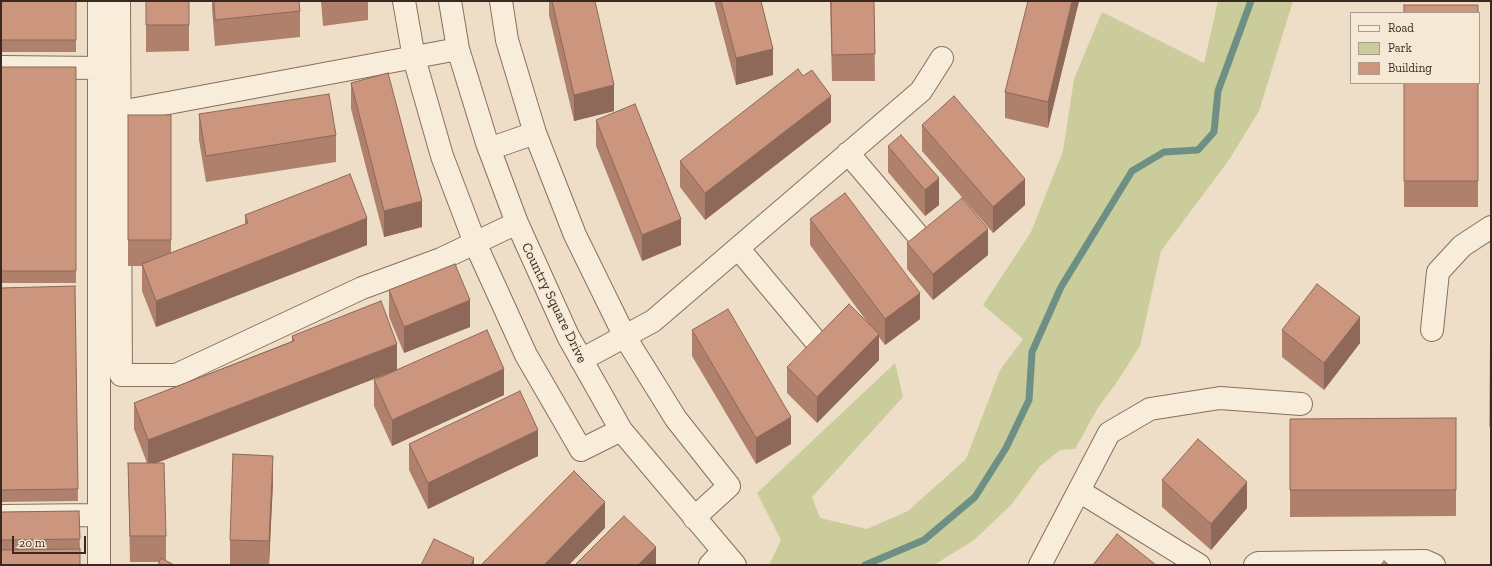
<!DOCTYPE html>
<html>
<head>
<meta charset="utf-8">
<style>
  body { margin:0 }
  #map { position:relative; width:1492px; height:566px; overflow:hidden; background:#eedec7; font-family:"Zilla Slab",serif }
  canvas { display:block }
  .frame { position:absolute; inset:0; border:2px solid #3a2920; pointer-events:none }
  .legend { position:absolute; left:1350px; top:12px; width:130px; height:72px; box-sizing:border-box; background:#f5e9d6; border:1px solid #aa9c8d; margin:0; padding:5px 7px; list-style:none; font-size:12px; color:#3a2920 }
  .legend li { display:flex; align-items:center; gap:8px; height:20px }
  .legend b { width:20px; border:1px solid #aa9c8d }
  .scale { position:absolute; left:12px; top:536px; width:74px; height:18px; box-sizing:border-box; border:2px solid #3a2920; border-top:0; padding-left:5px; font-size:12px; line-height:14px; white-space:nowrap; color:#3a2920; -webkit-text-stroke:3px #f5e9d6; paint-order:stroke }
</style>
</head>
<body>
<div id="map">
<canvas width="1492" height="566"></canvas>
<div class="frame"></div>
<ul class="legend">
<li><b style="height:5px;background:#f8ecda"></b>Road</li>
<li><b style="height:11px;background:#cbcc9b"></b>Park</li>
<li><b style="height:11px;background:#cb957e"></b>Building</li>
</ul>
<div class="scale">20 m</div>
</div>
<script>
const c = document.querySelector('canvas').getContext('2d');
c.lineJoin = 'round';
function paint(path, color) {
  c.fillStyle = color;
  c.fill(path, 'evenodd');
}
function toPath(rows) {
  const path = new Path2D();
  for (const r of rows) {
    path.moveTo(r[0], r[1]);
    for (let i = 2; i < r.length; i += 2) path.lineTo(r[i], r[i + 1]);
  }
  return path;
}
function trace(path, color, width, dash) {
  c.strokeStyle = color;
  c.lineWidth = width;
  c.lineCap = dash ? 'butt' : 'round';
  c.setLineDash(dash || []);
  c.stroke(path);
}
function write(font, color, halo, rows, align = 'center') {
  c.font = font + ' "Zilla Slab",serif';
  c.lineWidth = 3;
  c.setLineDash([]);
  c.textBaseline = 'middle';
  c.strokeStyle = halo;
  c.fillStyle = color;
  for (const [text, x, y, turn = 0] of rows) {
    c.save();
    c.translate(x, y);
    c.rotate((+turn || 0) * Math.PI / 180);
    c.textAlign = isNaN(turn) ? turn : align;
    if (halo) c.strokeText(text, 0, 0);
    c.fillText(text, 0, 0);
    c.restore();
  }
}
paint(toPath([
  [1218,1,1293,1,1259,111,1229,160,1161,251,1140,346,1115,385,1099,406,1075,449,1060,450,1039,467,1011,505,974,540,934,565,769,565,781,540,757,493,895,363,903,397,812,497,820,518,867,529,908,511,966,459,1000,370,1023,339,983,305,1031,232,1063,151,1074,79,1102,12,1204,63]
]), '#cbcc9b');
trace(toPath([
  [865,565,924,540,975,497,1006,448,1029,400,1032,352,1061,287,1132,171,1164,152,1198,150,1214,132,1218,91,1251,1]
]), '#6e9084', 7);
const minor = toPath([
  [119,1,121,375,176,375,362,288,441,259,517,223],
  [404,1,414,58,442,156,475,243,526,355,581,450,621,430],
  [450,1,458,49,487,143,517,223,568,336,621,430,735,565],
  [501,1,507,40,535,133,575,235,625,337,676,419,729,486,694,518],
  [1,67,99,68],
  [120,112,458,49],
  [489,149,535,133],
  [848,153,916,233],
  [738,248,814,339],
  [1432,330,1438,272,1462,246,1491,227],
  [581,360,653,321,921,91,942,58],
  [1079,491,1199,565],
  [1,516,98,515],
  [99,565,99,1],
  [710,565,723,551],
  [1040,565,1109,433,1150,409,1220,398,1301,404],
  [1255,565,1258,563,1425,561,1434,565]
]);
trace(minor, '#896f5c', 24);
trace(minor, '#f8ecda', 22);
paint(toPath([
  [1,1,76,1,76,52,1,52],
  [146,1,189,1,189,51,146,52],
  [212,1,299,1,300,11,300,37,215,46,212,8],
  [321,1,368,1,368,20,323,26],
  [549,1,595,1,614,111,574,121,549,15],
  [714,1,761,1,773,75,736,85],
  [830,1,874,1,875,81,832,81],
  [1079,1,1048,128,1005,118,1005,92],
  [1,67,76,67,76,283,1,283],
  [803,76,831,122,705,220,680,187,680,161],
  [351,83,422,227,384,237,351,109],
  [1404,83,1478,83,1478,207,1404,207],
  [199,114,336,135,336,162,206,182,199,140],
  [128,115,171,115,171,253,245,224,245,215,367,245,156,327,142,291,142,266,128,266],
  [596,120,681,245,642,261,596,146],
  [922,125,1025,205,993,233,922,151],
  [888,146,939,205,925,216,888,172],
  [810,219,920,319,885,345,879,337,879,360,817,423,787,393,787,367,871,327,810,245],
  [907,243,988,255,933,300,907,269],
  [1491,254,1491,453,1490,453],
  [75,286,78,501,1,502,1,288],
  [389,290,470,327,404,353,389,317],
  [692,330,791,444,756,464,692,356],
  [1282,330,1360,343,1324,390,1282,357],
  [292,336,397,370,504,395,392,446,374,406,374,380,397,370,157,463,166,536,166,561,160,562,130,562,128,463,147,463,134,429,134,403,292,341],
  [1456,418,1456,516,1290,517,1290,419],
  [409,444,538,456,428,509,409,470],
  [1162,480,1247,508,1211,550,1162,507],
  [273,482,269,565,230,565,230,540],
  [79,511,80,549,1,565,1,512]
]), '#af806c');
paint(toPath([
  [1072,1,1079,1,1048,128,1048,102],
  [773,49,773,75,736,85,736,58],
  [614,85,614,111,574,121,574,95],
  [831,96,831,122,705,220,705,193],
  [939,178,939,205,925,216,925,190],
  [1025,179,1025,205,993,233,993,207],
  [422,201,422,227,384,237,384,211],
  [367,218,367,245,156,327,156,301],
  [681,219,681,245,642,261,642,235],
  [988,229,988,255,933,300,933,274],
  [920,293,920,319,885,345,885,319],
  [470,300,470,327,404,353,404,327],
  [1360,317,1360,343,1324,390,1324,363],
  [879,334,879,360,817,423,817,397],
  [397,344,397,370,148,466,148,440],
  [504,369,504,395,392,446,392,420],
  [791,417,791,444,756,464,756,438],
  [538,430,538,456,428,509,428,483],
  [273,456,273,482,269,565,269,541],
  [1247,482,1247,508,1211,550,1211,524],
  [605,502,605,528,569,565,544,565],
  [656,547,656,565,638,565],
  [474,558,474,565,471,565]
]), '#8e6858');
const building = toPath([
  [1,1,76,1,76,40,1,40,1,1],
  [146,1,189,1,189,25,146,25,146,1],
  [214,1,299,1,300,11,215,20,214,1],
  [552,1,595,1,614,85,574,95,552,1],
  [721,1,761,1,773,49,736,58,721,1],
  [831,1,874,1,875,54,832,55,831,1],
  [1028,1,1072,1,1048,102,1005,92,1028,1],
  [1404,5,1478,5,1478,13,1404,13,1404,5],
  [1,67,76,67,76,271,1,271,1,67],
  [798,69,803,76,812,70,831,96,705,193,680,161,798,69],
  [388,73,422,201,384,211,351,83,388,73],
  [1404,83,1478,83,1478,181,1404,181,1404,83],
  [329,94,336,135,206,156,199,114,329,94],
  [954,96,1025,179,993,207,922,125,954,96],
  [635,104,681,219,642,235,596,120,635,104],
  [128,115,171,115,171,240,128,240,128,115],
  [901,135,939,178,925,190,888,146,901,135],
  [350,174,367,218,156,301,142,264,248,223,245,215,350,174],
  [845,193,920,293,885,319,810,219,845,193],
  [962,198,988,229,933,274,907,243,962,198],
  [1491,254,1491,427,1490,427,1491,254],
  [455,264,470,300,404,327,389,290,455,264],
  [1317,284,1360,317,1324,363,1282,330,1317,284],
  [75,286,78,489,1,490,1,288,75,286],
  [381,301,397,344,148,440,134,403,294,341,292,336,381,301],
  [849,304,879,334,817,397,787,367,849,304],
  [728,309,791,417,756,438,692,330,728,309],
  [487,330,504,369,392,420,374,380,487,330],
  [520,391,538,430,428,483,409,444,520,391],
  [1456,418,1456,490,1290,490,1290,419,1456,418],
  [1198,439,1247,482,1211,524,1162,480,1198,439],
  [233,454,273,456,269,541,230,540,233,454],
  [128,463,164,463,166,536,130,536,128,463],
  [574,471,605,502,544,565,481,565,574,471],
  [79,511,80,539,1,540,1,512,79,511],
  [624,516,656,547,638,565,575,565,624,516],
  [1117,534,1156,565,1093,565,1117,534],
  [434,539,474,558,471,565,421,565,434,539],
  [80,549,80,565,1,565,1,550,80,549],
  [161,558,174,565,158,565,161,558],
  [1384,561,1389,565,1381,565,1384,561]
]);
paint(building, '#cb957e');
trace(building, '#8e6858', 1);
write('14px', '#3a2920', '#f5e9d6', [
  ["Country Square Drive",554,303,64]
]);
</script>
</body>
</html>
